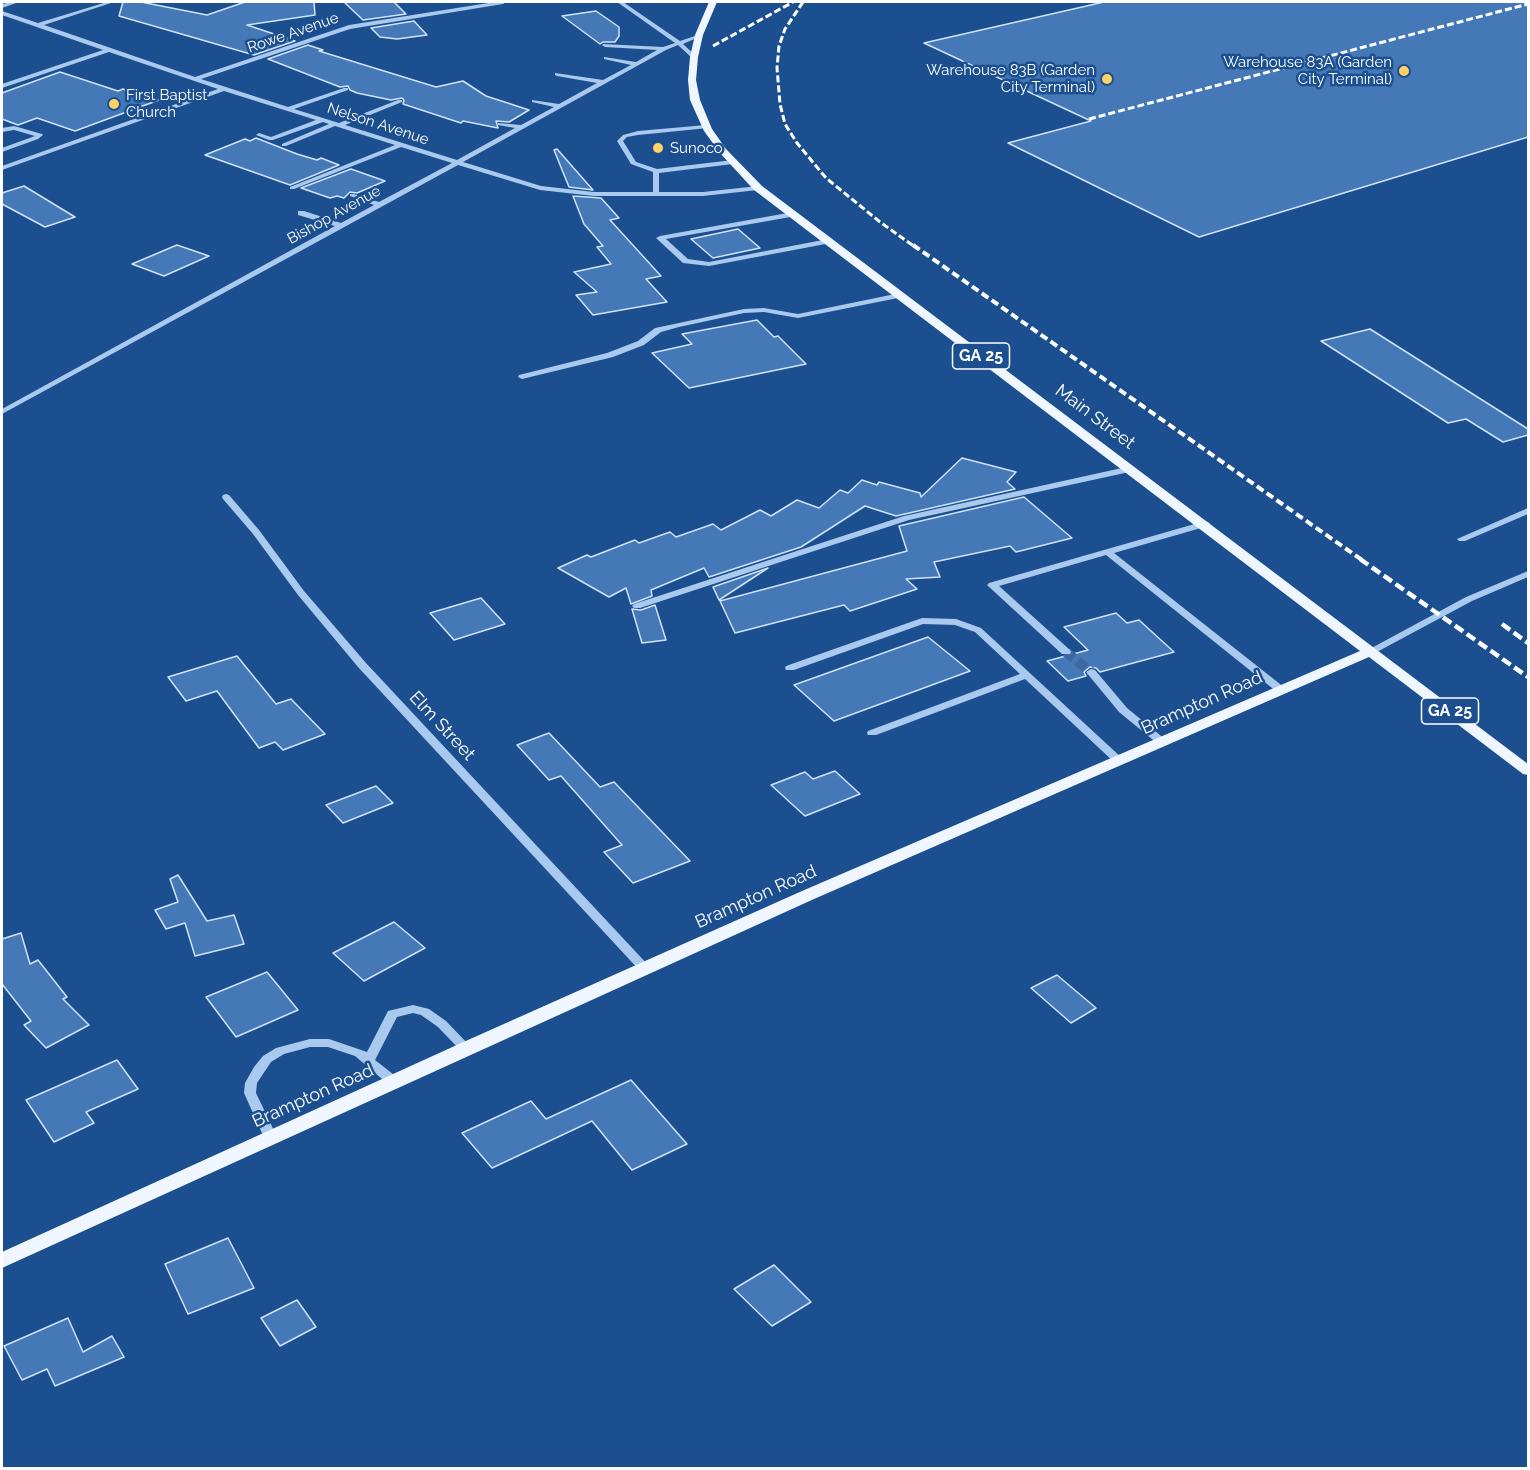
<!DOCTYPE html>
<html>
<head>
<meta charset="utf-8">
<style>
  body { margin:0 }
  #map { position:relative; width:1530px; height:1470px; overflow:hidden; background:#1b4f8f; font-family:Raleway,sans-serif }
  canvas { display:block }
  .frame { position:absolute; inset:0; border:3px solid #fff; pointer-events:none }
</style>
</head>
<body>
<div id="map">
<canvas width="1530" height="1470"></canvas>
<div class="frame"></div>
</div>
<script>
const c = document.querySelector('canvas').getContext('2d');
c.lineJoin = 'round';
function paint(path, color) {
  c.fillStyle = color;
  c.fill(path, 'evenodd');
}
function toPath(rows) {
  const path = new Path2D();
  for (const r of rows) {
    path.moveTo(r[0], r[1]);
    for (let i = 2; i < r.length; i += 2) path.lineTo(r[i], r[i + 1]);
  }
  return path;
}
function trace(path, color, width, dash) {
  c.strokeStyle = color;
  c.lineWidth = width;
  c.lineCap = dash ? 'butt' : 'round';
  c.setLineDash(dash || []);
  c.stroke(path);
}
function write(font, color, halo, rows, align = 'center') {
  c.font = font + ' Raleway,sans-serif';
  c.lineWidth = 5;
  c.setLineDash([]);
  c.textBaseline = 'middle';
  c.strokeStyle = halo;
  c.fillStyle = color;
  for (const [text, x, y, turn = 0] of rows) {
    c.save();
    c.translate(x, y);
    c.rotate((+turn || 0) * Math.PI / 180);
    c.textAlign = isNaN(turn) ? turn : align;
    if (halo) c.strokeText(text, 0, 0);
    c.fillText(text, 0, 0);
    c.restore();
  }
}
const building = toPath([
  [123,2,141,2,207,15,245,2,314,2,315,15,247,25,295,41,254,55,119,16,123,2],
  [344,2,394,2,406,14,363,20,344,2],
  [1104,2,1528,2,1528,137,1199,237,1008,143,1091,121,924,43,1104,2],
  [596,11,619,27,619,36,615,42,603,42,600,44,562,16,596,11],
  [414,21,427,35,397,39,380,37,371,28,414,21],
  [308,45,323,50,319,51,436,87,463,81,486,96,529,110,509,122,496,121,498,128,463,121,461,123,403,104,404,100,402,98,391,100,357,93,350,90,348,86,340,87,268,59,308,45],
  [60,72,118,91,123,89,159,100,75,131,37,118,18,125,2,119,2,93,60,72],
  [256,138,297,154,317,160,321,158,339,165,290,185,205,155,245,139,250,141,256,138],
  [557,149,593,190,569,187,554,150,557,149],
  [351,169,385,181,357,193,350,192,344,198,337,196,330,198,301,188,351,169],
  [24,186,75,217,45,227,2,204,2,193,24,186],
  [573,196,601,198,619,218,610,220,661,276,646,279,667,302,593,315,576,295,597,292,574,272,611,264,597,247,603,246,584,224,573,196],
  [738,229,760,248,713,258,691,239,738,229],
  [177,245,209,256,164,276,132,264,177,245],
  [757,320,774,337,778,336,806,364,689,388,652,353,692,344,682,334,757,320],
  [1370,329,1528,429,1528,435,1503,442,1466,419,1448,423,1321,341,1370,329],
  [962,458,1016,472,1007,482,1015,489,896,516,865,506,801,547,709,577,704,568,651,590,652,596,631,604,626,588,609,597,558,568,587,555,591,557,635,540,639,543,670,532,676,537,713,524,721,530,760,510,771,516,797,500,819,508,840,490,848,493,862,480,877,485,879,482,920,493,921,497,962,458],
  [1024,497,1072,538,1016,552,1010,546,934,562,940,577,906,579,917,589,850,611,844,605,735,633,720,601,907,551,899,526,1024,497],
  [768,568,719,600,713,587,768,568],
  [481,598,505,624,454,640,430,613,481,598],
  [655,605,666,640,642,643,632,609,641,610,655,605],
  [1116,613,1127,623,1139,620,1174,652,1100,672,1096,668,1090,667,1084,672,1086,676,1068,681,1047,661,1088,650,1064,627,1116,613],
  [928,637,970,671,834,721,794,685,928,637],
  [237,656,276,704,291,699,325,734,283,750,275,742,259,748,217,691,186,701,168,677,237,656],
  [549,733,600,787,614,782,690,861,633,883,604,852,622,845,561,776,549,780,517,745,549,733],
  [835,771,860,794,805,816,771,785,805,772,813,779,835,771],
  [376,786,393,803,343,823,326,805,376,786],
  [178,875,207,921,234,915,244,944,195,956,185,923,166,929,155,910,178,902,170,879,178,875],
  [394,922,425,948,364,981,333,953,394,922],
  [21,933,30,964,38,960,67,997,63,999,89,1025,46,1048,24,1025,31,1021,2,984,2,939,21,933],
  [267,972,298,1010,236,1037,206,997,267,972],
  [1057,975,1096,1008,1071,1023,1031,988,1057,975],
  [117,1060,138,1089,86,1112,94,1123,54,1142,26,1100,117,1060],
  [631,1080,687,1144,632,1170,592,1121,492,1168,462,1133,531,1101,546,1119,631,1080],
  [228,1238,254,1288,188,1314,165,1264,228,1238],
  [774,1265,811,1302,772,1326,734,1289,774,1265],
  [297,1300,316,1327,280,1346,261,1318,297,1300],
  [68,1318,83,1352,112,1336,124,1357,55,1386,47,1369,22,1380,4,1346,68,1318]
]);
paint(building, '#4478b7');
trace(building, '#cfe3fa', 1.5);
trace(toPath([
  [1066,652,1091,672]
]), '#3d69a0', 10, [10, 5]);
paint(toPath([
  [11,2,19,2,2,8,2,4,11,2],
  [107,2,114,2,44,25,195,77,349,25,495,2,506,2,503,4,350,29,201,79,288,107,344,88,348,88,348,90,294,109,339,123,398,100,402,100,402,102,345,125,457,160,515,128,498,125,498,123,521,125,554,107,532,102,532,100,559,104,597,83,557,76,555,75,555,73,603,80,631,65,604,59,604,57,636,62,657,50,605,47,602,45,603,44,663,47,675,43,617,2,623,2,680,41,701,34,701,36,683,44,696,56,696,58,692,58,678,45,666,50,463,162,541,186,594,192,653,192,653,172,631,164,617,141,623,135,638,131,706,125,709,127,708,128,638,135,627,137,623,141,636,162,657,169,733,160,736,162,733,164,659,173,659,192,703,192,758,186,761,188,758,190,703,196,594,196,540,190,458,165,2,414,2,409,335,226,298,215,298,211,304,211,341,223,374,205,350,196,350,194,354,194,379,202,452,163,401,147,294,189,290,189,290,187,395,145,335,126,286,146,282,146,282,144,329,124,323,122,273,140,269,140,256,135,259,133,271,137,316,120,224,91,2,170,2,166,218,89,109,52,2,88,2,84,103,50,2,15,2,11,38,23,107,2],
  [14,126,42,134,43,135,38,139,2,152,2,148,35,136,14,130,2,132,2,128,14,126],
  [793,212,796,212,796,216,666,239,688,259,709,262,828,239,831,239,831,243,709,266,683,263,656,238,660,236,793,212],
  [900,293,904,295,903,297,798,318,764,312,744,313,679,327,661,332,644,345,613,357,522,379,518,377,519,375,607,353,638,341,655,328,679,323,744,309,764,308,798,314,900,293],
  [1131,466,1135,469,1134,471,909,520,640,608,634,608,632,606,634,604,904,516,1131,466],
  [226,494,229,495,259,530,304,591,366,663,649,966,651,969,649,972,641,972,358,667,298,595,253,534,223,499,222,497,223,495,226,494],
  [1528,508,1528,514,1465,541,1459,541,1457,539,1528,508],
  [1205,521,1208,522,1210,524,1208,526,1114,553,1285,688,1286,690,1285,692,1277,692,1106,555,999,586,1070,650,1071,652,1070,654,1062,654,987,585,989,583,1205,521],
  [1528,571,1528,577,1472,601,1375,653,1371,654,1366,651,1466,597,1528,571],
  [922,618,956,619,981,628,1122,758,1123,760,1122,762,1114,762,1025,679,876,735,868,735,867,733,868,731,1020,674,975,632,955,625,923,624,794,670,786,670,785,668,786,666,922,618],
  [1091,669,1095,670,1127,708,1166,740,1167,742,1166,744,1158,744,1119,712,1086,672,1091,669],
  [413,1005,429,1009,446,1021,469,1045,471,1048,469,1051,461,1051,438,1027,421,1015,413,1013,397,1017,375,1060,398,1078,399,1081,398,1084,393,1086,388,1084,355,1056,328,1047,310,1047,284,1054,271,1062,257,1083,256,1093,277,1137,275,1140,270,1142,265,1140,244,1093,245,1083,254,1067,263,1056,276,1048,310,1039,329,1039,367,1052,388,1011,413,1005]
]), '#a9c9ee');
paint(toPath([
  [709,2,717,2,703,35,698,57,696,80,700,100,712,129,726,149,762,186,1528,764,1528,775,1523,774,1369,657,814,899,2,1268,2,1252,459,1044,802,891,1360,651,754,190,720,153,704,131,690,100,688,80,690,57,695,35,709,2]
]), '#f0f6ff');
trace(toPath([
  [803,2,785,29,779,46,777,68,780,104,785,124,797,143,826,178,880,222,915,247],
  [713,46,793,2],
  [1089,119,1528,4]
]), '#fff', 3, [7, 3]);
trace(toPath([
  [913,245,1362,560]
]), '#fff', 4, [8, 4]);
trace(toPath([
  [1360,559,1528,677],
  [1502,624,1528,643]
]), '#fff', 4.5, [10, 4.5]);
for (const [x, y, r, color] of [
  [1404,71,6,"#ffd166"],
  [1107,79,6,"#ffd166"],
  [114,104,6,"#ffd166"],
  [658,148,6,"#ffd166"]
]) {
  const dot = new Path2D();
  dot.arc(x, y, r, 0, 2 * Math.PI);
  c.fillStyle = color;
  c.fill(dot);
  trace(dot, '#1b4f8f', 2);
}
write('15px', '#fff', '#1b4f8f', [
  ["Rowe Avenue",293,33,-19],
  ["Nelson Avenue",378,124,18],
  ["Bishop Avenue",334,215,-29]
]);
write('15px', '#fff', '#1b4f8f', [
  ["Warehouse 83A (Garden",1392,62],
  ["City Terminal)",1392,79],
  ["Warehouse 83B (Garden",1095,70],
  ["City Terminal)",1095,87],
  ["First Baptist",126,95,"left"],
  ["Church",126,112,"left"],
  ["Sunoco",670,148,"left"]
], 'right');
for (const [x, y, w] of [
  [981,356,57],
  [1450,711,57]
]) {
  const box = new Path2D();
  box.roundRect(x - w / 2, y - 13, w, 26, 4.5);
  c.fillStyle = '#1b4f8f';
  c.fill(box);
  trace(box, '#fff', 1.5);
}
write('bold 16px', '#fff', null, [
  ["GA 25",981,356],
  ["GA 25",1450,711]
]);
write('18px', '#fff', '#1b4f8f', [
  ["Main Street",1095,417,37],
  ["Brampton Road",1202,703,-24],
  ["Elm Street",442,726,47],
  ["Brampton Road",756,897,-24],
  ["Brampton Road",313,1096,-24]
]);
</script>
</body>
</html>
